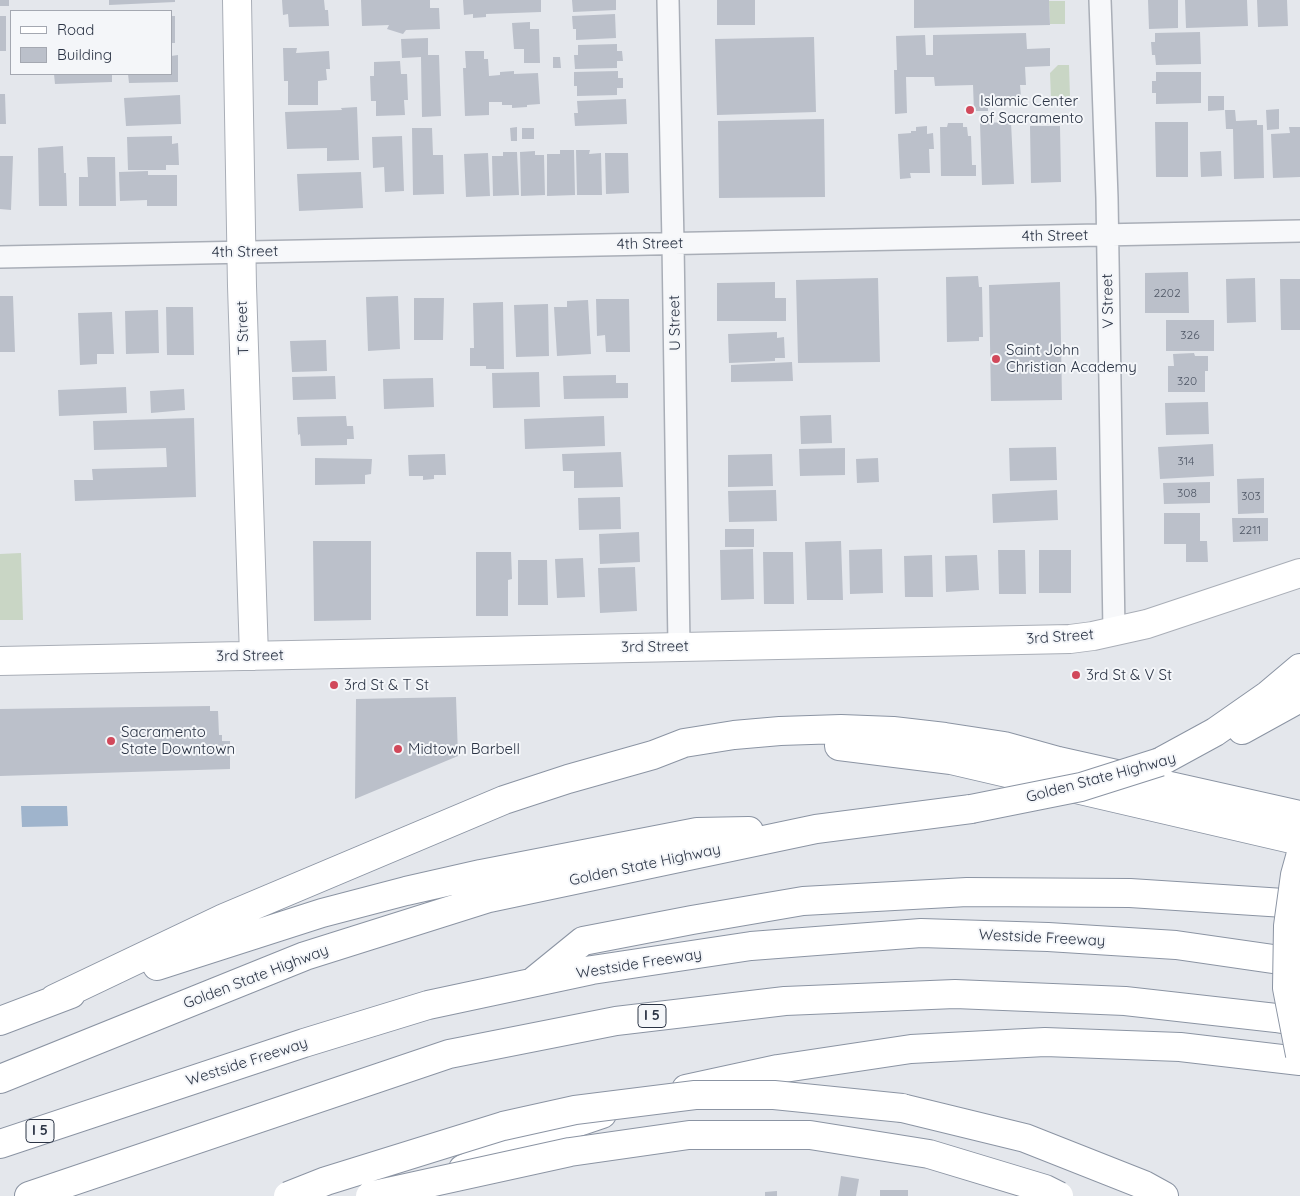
<!DOCTYPE html>
<html>
<head>
<meta charset="utf-8">
<style>
  body { margin:0 }
  #map { position:relative; width:1300px; height:1196px; overflow:hidden; background:#e4e7ec; font-family:Quicksand,sans-serif }
  canvas { display:block }
  .legend { position:absolute; left:10px; top:10px; width:162px; height:65px; box-sizing:border-box; background:#f4f6f9; border:1px solid #a4a8b1; margin:0; padding:6px 9px; list-style:none; font-size:15px; color:#2b3445 }
  .legend li { display:flex; align-items:center; gap:10px; height:25px }
  .legend b { width:25px; border:1px solid #a4a8b1 }
</style>
</head>
<body>
<div id="map">
<canvas width="1300" height="1196"></canvas>
<ul class="legend">
<li><b style="height:6px;background:#fff"></b>Road</li>
<li><b style="height:14px;background:#bbc0ca"></b>Building</li>
</ul>
</div>
<script>
const c = document.querySelector('canvas').getContext('2d');
c.lineJoin = 'round';
function paint(path, color) {
  c.fillStyle = color;
  c.fill(path, 'evenodd');
}
function toPath(rows) {
  const path = new Path2D();
  for (const r of rows) {
    path.moveTo(r[0], r[1]);
    for (let i = 2; i < r.length; i += 2) path.lineTo(r[i], r[i + 1]);
  }
  return path;
}
function trace(path, color, width, dash) {
  c.strokeStyle = color;
  c.lineWidth = width;
  c.lineCap = dash ? 'butt' : 'round';
  c.setLineDash(dash || []);
  c.stroke(path);
}
function write(font, color, halo, rows, align = 'center') {
  c.font = font + ' Quicksand,sans-serif';
  c.lineWidth = 4;
  c.setLineDash([]);
  c.textBaseline = 'middle';
  c.strokeStyle = halo;
  c.fillStyle = color;
  for (const [text, x, y, turn = 0] of rows) {
    c.save();
    c.translate(x, y);
    c.rotate((+turn || 0) * Math.PI / 180);
    c.textAlign = isNaN(turn) ? turn : align;
    if (halo) c.strokeText(text, 0, 0);
    c.fillText(text, 0, 0);
    c.restore();
  }
}
paint(toPath([
  [1049,1,1065,1,1065,24,1050,24],
  [1058,65,1069,65,1070,97,1051,98,1050,73],
  [21,553,23,620,0,620,0,554]
]), '#c9d6c5');
paint(toPath([
  [21,806,67,806,68,826,22,827]
]), '#9fb4cc');
paint(toPath([
  [0,0,9,0,9,6,0,6],
  [109,0,175,0,175,2,109,5],
  [282,0,324,0,325,10,328,10,329,26,289,27,288,14,283,15],
  [361,0,430,0,430,8,439,8,440,29,406,30,403,34,387,29,389,25,362,26],
  [463,0,541,0,541,12,486,14,486,17,473,18,473,14,464,15],
  [572,0,616,0,616,10,573,12],
  [717,0,755,0,755,25,717,25],
  [914,0,1049,0,1050,25,914,28],
  [1148,0,1178,0,1178,28,1149,29],
  [1185,0,1247,0,1248,26,1186,28],
  [1257,0,1287,0,1288,26,1258,27],
  [615,14,616,38,576,40,576,29,573,29,572,16],
  [0,16,6,16,6,51,0,51],
  [171,16,175,16,175,43,171,43],
  [530,22,530,29,539,29,540,63,524,63,524,49,514,49,512,23],
  [1200,32,1201,64,1156,65,1155,55,1152,55,1151,42,1155,42,1155,33],
  [1026,33,1027,49,1050,48,1050,66,1025,67,1026,85,1020,85,1021,97,988,98,988,111,974,111,973,85,935,86,934,77,906,77,907,113,895,114,894,70,897,70,896,36,925,35,926,55,933,55,933,35],
  [814,37,816,112,717,115,715,39],
  [428,38,428,55,439,55,441,116,422,117,421,57,402,58,401,39],
  [617,44,617,51,622,51,623,61,617,61,617,68,575,69,574,55,578,55,578,45],
  [283,48,297,48,296,53,329,51,330,69,326,69,327,80,318,81,318,105,288,105,288,81,284,81],
  [465,51,484,51,484,59,488,59,489,76,500,75,500,72,514,71,514,74,538,73,540,104,527,105,527,107,512,108,512,105,502,105,502,102,489,102,489,115,465,116,463,68,466,68],
  [178,55,178,82,129,83,128,74,171,74,171,56],
  [553,57,560,57,561,68,553,68],
  [400,61,401,74,407,74,408,100,404,100,405,115,376,116,376,101,371,101,370,76,374,76,374,62],
  [618,71,618,78,623,78,623,88,617,88,617,95,577,96,577,86,574,86,574,72],
  [1156,72,1201,72,1201,103,1156,104,1156,93,1152,93,1152,81,1156,81],
  [54,74,112,74,112,82,55,84],
  [0,94,5,94,6,124,0,124],
  [180,95,181,124,126,126,124,98],
  [1208,96,1224,96,1224,110,1208,111],
  [626,99,627,124,575,126,574,113,578,113,577,101],
  [357,107,359,160,327,161,327,148,287,149,285,112,342,110,341,108],
  [1279,109,1279,129,1267,130,1266,110],
  [1225,110,1235,110,1236,121,1257,120,1257,125,1263,125,1264,178,1234,179,1233,129,1226,129],
  [824,119,825,197,719,198,718,121],
  [1011,122,1014,184,982,185,980,123],
  [1155,122,1188,122,1188,177,1156,177],
  [948,123,963,123,963,127,967,127,968,136,971,136,972,165,976,165,976,176,941,176,940,127,947,127],
  [927,126,927,134,933,133,934,149,929,149,930,173,910,173,911,178,900,179,898,134,911,133,911,131,916,131,916,127],
  [1030,126,1060,126,1061,182,1031,183],
  [517,127,517,141,511,141,510,128],
  [1289,127,1300,127,1300,177,1273,178,1271,134,1290,133],
  [412,128,432,128,433,155,443,155,444,194,413,195],
  [522,128,534,128,534,139,522,139],
  [172,136,172,144,178,143,179,165,166,165,166,170,128,170,127,137],
  [402,136,404,191,385,192,384,167,373,168,372,137],
  [63,146,64,173,66,173,67,206,39,206,38,148],
  [560,150,574,150,575,195,547,196,547,154,560,154],
  [576,150,590,150,589,154,601,153,602,195,577,195],
  [535,151,535,155,544,155,545,195,521,196,520,152],
  [1221,151,1222,176,1201,177,1200,152],
  [503,152,517,152,519,195,493,196,492,156,503,156],
  [488,153,490,196,466,197,464,154],
  [605,153,628,153,629,193,606,194],
  [0,156,13,156,11,210,0,209],
  [87,157,115,157,116,206,79,206,79,177,88,177],
  [148,171,148,175,177,175,177,206,147,206,147,200,120,201,119,172],
  [361,172,363,208,299,211,297,174],
  [1188,272,1189,313,1145,313,1145,273],
  [978,276,979,287,982,287,983,337,979,337,979,341,947,342,946,277],
  [878,278,880,362,798,363,796,280],
  [1255,278,1256,322,1227,323,1226,279],
  [1280,279,1300,279,1300,330,1281,330],
  [775,282,775,298,786,298,786,321,717,321,717,283],
  [1060,282,1062,400,991,401,989,285],
  [0,296,13,296,15,352,0,352],
  [398,296,400,349,368,351,366,297],
  [414,298,444,298,443,340,414,340],
  [596,299,629,299,630,352,606,352,605,335,597,336],
  [588,300,591,354,557,356,554,307,567,307,567,301],
  [503,302,504,369,486,369,486,366,470,366,470,348,474,348,473,303],
  [548,304,549,356,516,357,514,305],
  [166,307,193,307,194,355,167,355],
  [158,310,159,353,126,354,125,311],
  [112,312,114,354,97,354,97,364,80,365,78,313],
  [1166,320,1214,320,1214,351,1166,351],
  [777,332,777,338,784,337,785,358,775,358,775,361,729,363,728,334],
  [326,340,327,371,292,372,290,341],
  [1194,353,1195,356,1208,356,1208,371,1205,371,1205,392,1168,392,1168,366,1174,366,1173,354],
  [792,362,793,381,731,382,731,365],
  [539,372,540,407,493,408,492,373],
  [616,375,616,383,628,383,628,398,564,399,563,376],
  [335,376,336,399,293,400,292,377],
  [433,378,434,407,384,409,383,379],
  [126,387,127,413,59,416,58,390],
  [184,389,185,410,151,413,150,391],
  [1208,402,1209,434,1166,435,1165,403],
  [831,415,832,443,801,444,800,416],
  [346,416,347,426,353,426,354,439,347,439,347,445,301,446,300,434,298,435,297,417],
  [604,416,605,446,525,449,524,419],
  [194,418,196,497,75,501,74,480,93,480,92,469,167,467,166,448,94,450,93,421],
  [1213,444,1214,476,1160,479,1158,447],
  [1056,447,1057,480,1010,481,1009,448],
  [845,448,845,475,800,476,799,449],
  [621,452,623,487,574,488,574,471,563,471,562,454],
  [445,454,446,475,434,475,434,479,423,480,423,476,409,476,408,455],
  [772,454,773,486,728,487,728,455],
  [315,458,372,459,371,474,365,475,365,484,315,485],
  [878,458,879,482,857,483,856,459],
  [1264,478,1264,513,1238,514,1237,479],
  [1210,482,1210,503,1164,504,1163,483],
  [776,490,777,521,729,522,728,491],
  [1057,490,1058,520,993,523,992,494],
  [620,497,621,529,579,530,578,498],
  [1164,513,1200,513,1200,541,1207,541,1208,562,1186,562,1186,544,1164,544],
  [1232,518,1268,518,1268,541,1233,542],
  [725,529,754,529,754,547,725,547],
  [639,532,640,562,600,564,599,534],
  [313,541,371,541,371,620,314,621],
  [841,541,843,600,807,600,805,542],
  [753,549,754,599,721,600,720,550],
  [882,549,883,593,850,594,849,550],
  [998,550,1025,550,1026,594,999,594],
  [1039,550,1071,550,1071,593,1039,593],
  [476,552,511,552,512,579,508,580,508,616,476,616],
  [763,552,793,552,794,604,764,604],
  [932,555,933,597,905,597,904,556],
  [977,555,979,590,946,592,945,556],
  [583,558,585,597,557,598,555,559],
  [518,560,547,560,548,605,518,605],
  [635,567,637,611,600,613,598,568],
  [456,697,458,756,355,799,356,699],
  [210,706,210,711,218,711,219,735,222,735,222,741,230,741,230,769,0,776,0,709],
  [841,1176,859,1179,856,1196,838,1196],
  [880,1190,908,1190,908,1196,880,1196],
  [777,1191,777,1196,765,1196,765,1192]
]), '#bbc0ca');
const street = toPath([
  [668,0,673,243,679,646],
  [1100,0,1107,198,1114,631],
  [0,257,1300,231]
]);
const secondary = toPath([
  [237,0,242,286,254,656],
  [0,661,1070,639,1093,636,1147,624,1300,573]
]);
const highway = toPath([
  [1242,730,1300,698],
  [839,746,951,760,1300,841],
  [1160,762,1215,732,1268,695,1300,668],
  [157,966,322,913,406,891,481,874,697,832,749,831],
  [535,980,583,941,692,920,803,901,967,892,1130,893,1300,904],
  [54,999,224,918,504,800,568,779,653,755,684,743,734,735,780,731,841,729,893,731,945,737,1004,746,1058,761,1300,815],
  [0,1021,71,994],
  [0,1079,305,956,489,898,816,829,971,809],
  [686,1089,778,1069,911,1049,1045,1042,1180,1047,1300,1061],
  [902,1108,1025,1138,1144,1185,1164,1196],
  [0,1144,304,1043,428,1005,592,970,751,946,921,933,1048,937,1176,945,1300,963],
  [463,1169,534,1137,602,1114],
  [29,1196,449,1054,616,1021,785,1001,955,994,1125,1001,1276,1018,1300,1022]
]);
trace(street, '#a9aeb7', 24);
trace(secondary, '#a9aeb7', 30);
trace(highway, '#8b94a3', 30);
trace(street, '#f7f8fa', 21);
trace(secondary, '#fff', 28);
trace(highway, '#fff', 28);
const highwayBridge = toPath([
  [971,809,1081,787,1160,762],
  [1300,857,1295,875,1288,926,1287,988,1300,1055],
  [288,1196,326,1181,503,1126,575,1110,695,1095,774,1095,902,1108],
  [370,1196,570,1152,689,1135,810,1135,929,1154,1045,1189,1059,1196]
]);
trace(highwayBridge, '#8b94a3', 30, []);
trace(highwayBridge, '#fff', 28);
for (const [x, y, r, color] of [
  [970,110,5,"#d1495b"],
  [996,359,5,"#d1495b"],
  [1076,675,5,"#d1495b"],
  [334,685,5,"#d1495b"],
  [111,741,5,"#d1495b"],
  [398,749,5,"#d1495b"]
]) {
  const dot = new Path2D();
  dot.arc(x, y, r, 0, 2 * Math.PI);
  c.fillStyle = color;
  c.fill(dot);
  trace(dot, '#f4f6f9', 2);
}
write('12px', '#4f5766', null, [
  ["2202",1167,293],
  ["326",1190,335],
  ["320",1187,381],
  ["314",1186,461],
  ["308",1187,493],
  ["303",1251,496],
  ["2211",1250,530]
]);
for (const [x, y, w] of [
  [652,1016,28],
  [40,1131,28]
]) {
  const box = new Path2D();
  box.roundRect(x - w / 2, y - 11.5, w, 23, 4);
  c.fillStyle = '#f4f6f9';
  c.fill(box);
  trace(box, '#2b3445', 1);
}
write('bold 14px', '#2b3445', null, [
  ["I 5",652,1016],
  ["I 5",40,1131]
]);
write('15px', '#2b3445', '#f4f6f9', [
  ["Islamic Center",980,101],
  ["of Sacramento",980,118],
  ["Saint John",1006,350],
  ["Christian Academy",1006,367],
  ["3rd St & V St",1086,675],
  ["3rd St & T St",344,685],
  ["Sacramento",121,732],
  ["State Downtown",121,749],
  ["Midtown Barbell",408,749]
], 'left');
write('15px', '#2b3445', '#f4f6f9', [
  ["4th Street",1055,236,-1],
  ["4th Street",650,244,-1],
  ["4th Street",245,252,-1],
  ["V Street",1108,301,-91],
  ["U Street",675,323,-91],
  ["T Street",243,328,-92],
  ["3rd Street",1060,637,-4],
  ["3rd Street",655,647,-1],
  ["3rd Street",250,656,-1],
  ["Golden State Highway",1101,778,-15],
  ["Golden State Highway",645,865,-12],
  ["Westside Freeway",1042,938,3],
  ["Westside Freeway",639,964,-9],
  ["Golden State Highway",256,977,-21],
  ["Westside Freeway",247,1062,-18]
]);
</script>
</body>
</html>
